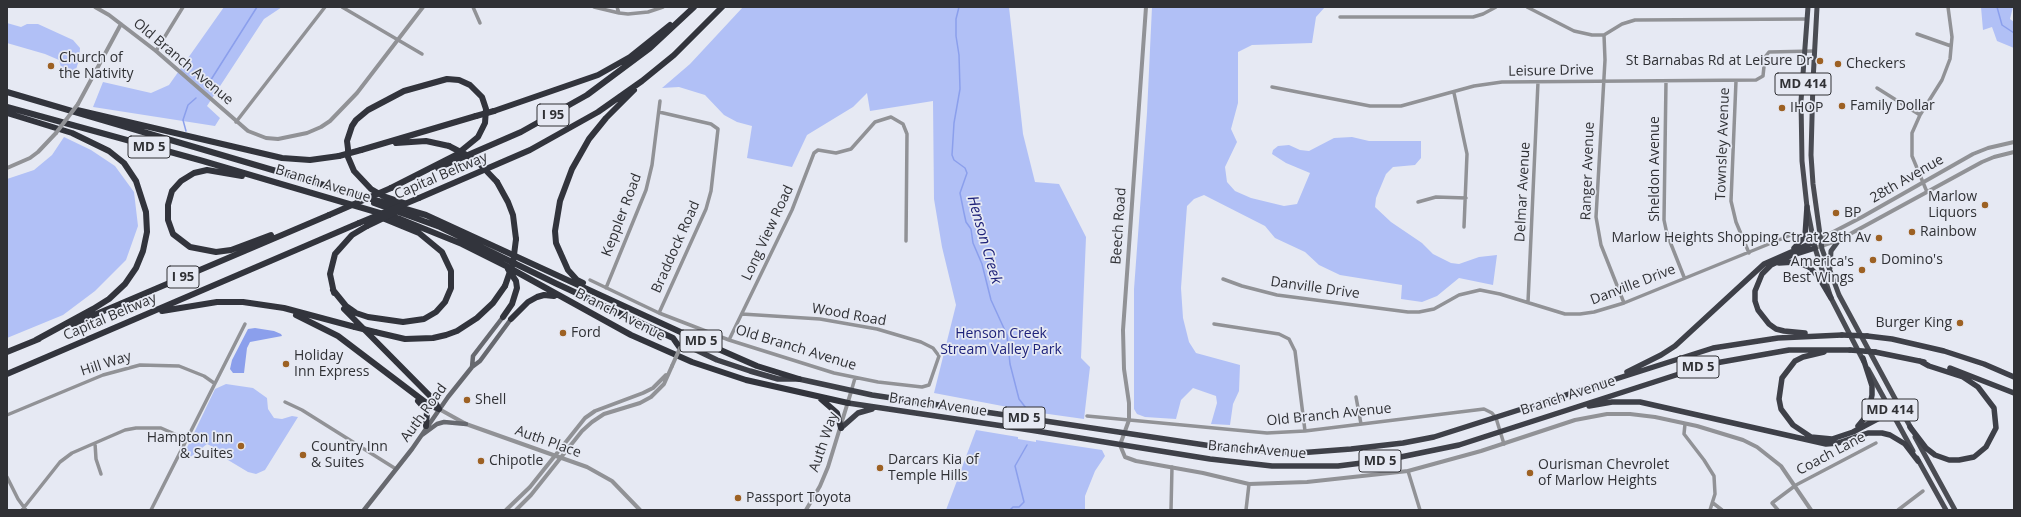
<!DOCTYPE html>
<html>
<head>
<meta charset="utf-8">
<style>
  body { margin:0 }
  #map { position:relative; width:2021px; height:517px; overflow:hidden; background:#e6e9f3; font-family:"Open Sans",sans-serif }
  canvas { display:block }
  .frame { position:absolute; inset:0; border:8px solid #303135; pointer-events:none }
</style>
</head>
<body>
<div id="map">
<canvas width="2021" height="517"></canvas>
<div class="frame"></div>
</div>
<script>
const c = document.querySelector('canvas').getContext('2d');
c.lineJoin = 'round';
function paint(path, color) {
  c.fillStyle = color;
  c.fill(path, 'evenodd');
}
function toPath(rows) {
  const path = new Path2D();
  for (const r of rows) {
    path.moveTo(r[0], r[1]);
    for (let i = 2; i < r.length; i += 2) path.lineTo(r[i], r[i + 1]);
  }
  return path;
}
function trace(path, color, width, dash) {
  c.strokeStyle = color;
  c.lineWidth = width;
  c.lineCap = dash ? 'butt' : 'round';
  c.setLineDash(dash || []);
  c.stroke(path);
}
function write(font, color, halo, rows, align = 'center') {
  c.font = font + ' "Open Sans",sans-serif';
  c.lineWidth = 3.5;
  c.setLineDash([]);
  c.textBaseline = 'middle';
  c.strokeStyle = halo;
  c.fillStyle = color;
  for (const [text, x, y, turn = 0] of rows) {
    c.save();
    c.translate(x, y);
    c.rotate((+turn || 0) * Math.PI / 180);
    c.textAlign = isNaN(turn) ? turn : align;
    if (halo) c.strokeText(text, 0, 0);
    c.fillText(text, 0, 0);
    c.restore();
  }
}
paint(toPath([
  [224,7,282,7,264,19,207,106,220,118,215,126,93,107,103,82,151,93,169,85],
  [743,7,1009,7,1023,134,1035,182,1059,184,1086,237,1081,358,1090,367,1084,419,1034,412,934,393,956,305,942,247,934,199,933,101,870,111,867,93,853,107,807,135,792,167,747,158,752,126,737,122,724,115,705,95,679,87,662,88,690,64],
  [1152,7,1325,7,1316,17,1312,43,1252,45,1238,52,1238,103,1231,129,1237,142,1225,167,1227,182,1235,191,1251,198,1284,206,1297,204,1310,173,1286,163,1272,154,1273,150,1278,146,1289,145,1300,150,1309,151,1334,138,1352,137,1369,141,1421,141,1421,158,1415,165,1393,167,1386,174,1376,198,1375,207,1391,222,1422,243,1433,254,1451,263,1459,264,1479,257,1497,255,1493,285,1459,278,1437,296,1422,302,1401,299,1402,285,1340,275,1319,265,1305,252,1275,238,1265,226,1204,195,1194,199,1187,206,1184,246,1181,288,1183,318,1189,342,1196,353,1240,365,1239,391,1233,404,1230,425,1211,424,1217,403,1216,396,1193,388,1181,400,1176,419,1145,417,1137,414,1134,409,1134,289,1147,113],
  [1981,7,2013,7,2010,19,2014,22,2014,48,1997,41,1992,27,1983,30],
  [7,23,21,27,27,24,38,24,73,40,80,48,79,60,73,79,62,71,59,60,45,54,7,43],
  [64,137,91,150,115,166,134,192,138,226,126,260,95,291,63,315,7,338,7,179,34,170,52,155],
  [226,384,253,388,267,398,268,409,274,418,282,419,292,416,298,417,265,470,256,474,248,472,228,460,215,448,207,444,188,459,183,456,215,389],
  [976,430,1018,437,1018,439,1036,442,1036,440,1102,450,1105,456,1095,471,1085,496,1085,510,946,510]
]), '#b1c0f6');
paint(toPath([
  [255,328,274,331,281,334,282,336,250,342,247,348,244,373,233,373,230,369,232,360,248,329]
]), '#8b9fec');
trace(toPath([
  [959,7,956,19,956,36,959,55,960,89,954,123,952,155,954,160,965,168,967,173,960,193,964,213,966,222,971,229,973,243,982,264,991,300,1007,335,1010,364,1019,399,1026,408],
  [1997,7,2002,25,2014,33],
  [207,86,257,7],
  [186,131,183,120,188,105,196,98],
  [1010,510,1013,507,1019,507,1024,502,1015,466,1027,445]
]), '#8b9fec', 1.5);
trace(toPath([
  [342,7,422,54],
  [473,7,480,23],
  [594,7,619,13,628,14,648,12,663,7],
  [617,7,619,13],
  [1527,7,1574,31,1592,35,1604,35,1622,24,1635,20,1807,19],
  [1340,17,1473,17,1483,14,1496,7],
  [1917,34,1951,46],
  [1604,35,1605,60,1596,217,1601,245,1624,303],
  [156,51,183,7],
  [1666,81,1664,220,1667,234,1684,277],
  [1736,81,1731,201,1736,222,1749,253],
  [1272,87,1370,106,1401,106,1474,86,1502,82,1756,80,1763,76,1765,57,1769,52,1814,51],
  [1877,88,1920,115],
  [1454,93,1467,154,1464,227],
  [236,122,325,7],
  [1927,192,1912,156,1912,133,1920,115,1942,80,1950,59,1952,37,1948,7],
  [1418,202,1436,197,1466,198],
  [1223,279,1242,286,1277,295,1408,312,1419,312,1434,309,1459,295,1480,290,1500,294,1565,314,1580,314,1594,312,1624,303,1791,235],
  [590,280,659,313,729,340,834,373,878,382,922,387,929,385,939,356,933,348,921,342,877,329,820,319,742,314],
  [606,288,646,190,652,165,660,101],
  [1528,302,1538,82],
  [659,313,706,209,711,191,718,129,711,124,659,112],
  [1214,324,1279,334,1289,339,1295,351,1305,431],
  [729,340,792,210,814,153,818,150,836,153,851,149,875,122,891,117,903,124,907,134,906,241],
  [851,392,855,378],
  [1356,397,1361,424],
  [285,402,302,410,396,469],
  [7,415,103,375,140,365,179,366,204,376,214,383],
  [1087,416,1267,433,1305,431,1484,409,1492,413,1496,418,1504,444],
  [1685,424,1684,434,1704,460,1714,476,1715,494,1710,510],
  [1408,471,1420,510],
  [101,474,96,459,95,443,125,430,136,428,161,428,186,439],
  [7,477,18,499,26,510],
  [1713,503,1722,510],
  [22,510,60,462,72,453,95,443],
  [151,510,245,324],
  [1171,510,1172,467],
  [1246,510,1249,484],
  [1778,510,1772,503,1796,485,1876,443],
  [1898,510,1923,491]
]), '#919296', 3.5);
trace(toPath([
  [95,7,109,15,156,51,248,131,266,138,278,139,307,133,321,127,330,121,357,93,423,7],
  [1146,7,1123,330,1124,369,1129,403,1129,420,1120,445,1125,457,1136,461,1203,473,1249,484,1307,482,1408,471,1481,451,1575,420,1607,414,1630,414,1655,417,1697,426,1743,440,1757,447,1781,466,1811,510],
  [78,104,121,24],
  [7,168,30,158,38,152,56,133],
  [1814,242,1862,217,1973,154,1988,148,2014,142],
  [1815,248,1839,240,1982,162,1994,157,2014,152],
  [439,409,466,424,587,467,612,481,640,510],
  [506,510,530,487,585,418,595,411,643,393,653,388,666,375],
  [516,510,531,495,582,431,592,422,604,414,640,403,651,397,664,384,672,366],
  [806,510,820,486,828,467,851,392]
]), '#919296', 4);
trace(toPath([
  [472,367,473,356,503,317],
  [422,435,437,424,444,422,466,424],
  [364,510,412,449,448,397,472,367,480,361,511,319]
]), '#67696f', 4.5);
trace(toPath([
  [1808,7,1801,101,1802,161,1807,207,1815,248,1831,298,1864,362],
  [1817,7,1813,81,1811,155,1813,184,1822,249,1839,295,1912,430],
  [1830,268,1831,251,1839,240],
  [1868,369,1913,451],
  [1915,437,1955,510],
  [1917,458,1946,510]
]), '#4a4c53', 5);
trace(toPath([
  [1794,248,1805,236,1807,207],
  [1779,263,1795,262,1809,267,1818,276,1831,298],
  [1805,333,1784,331,1776,329,1769,324,1758,310,1755,301,1755,291,1762,274,1771,265,1790,256,1815,248],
  [1867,336,1892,339,1944,351,1984,364,2014,377],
  [685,347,692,348,717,360,750,371,778,379,799,379,872,395,1225,448,1298,453,1351,449,1403,443,1434,437,1713,348,1778,338,1842,335],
  [1824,352,1803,357,1795,361,1782,378,1779,399,1781,409,1793,425,1811,437,1832,439,1853,432,1885,415,1904,415],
  [1875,352,1924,362],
  [1950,368,2014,393],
  [1627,372,1661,355,1675,346,1764,264,1814,242],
  [848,403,1030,430,1210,459,1272,466,1338,466,1386,460,1459,445,1710,364,1789,350,1850,350],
  [1589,406,1612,402,1640,402,1826,444,1838,443,1868,433,1882,433,1890,435,1905,444,1918,461],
  [1858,426,1868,414,1872,395,1872,386,1863,358],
  [1910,427,1926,448,1935,455,1949,460,1959,460,1974,457,1986,447,1996,428,1994,408,1978,387,1963,377,1929,366,1920,361],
  [841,428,858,413,872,409]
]), '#3e4048', 5.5);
trace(toPath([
  [7,92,426,215,700,341,757,366,799,379],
  [7,107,203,161,400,219,462,244,506,266,631,335,692,362,746,380,848,403],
  [77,110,282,158,310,160,339,156],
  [494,111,598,75,630,57,670,25],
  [7,113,72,133,109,151,124,163,136,181,146,212,147,232,143,251,136,268,125,284,109,299,93,309,36,340],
  [396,143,426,141,449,146],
  [361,150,476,116],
  [438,168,521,132,587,95,650,48,694,7],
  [242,176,207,170,194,173,181,181,172,191,168,205,168,220,173,234,190,247,216,252,231,250,271,235],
  [497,182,508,202,513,215,516,239],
  [391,188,456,155,478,137,485,123,486,109,482,97,470,85,459,80,447,79,404,91,368,110,356,120,352,126,347,141,348,149,348,157,354,171,371,189,383,196,404,203],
  [419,198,530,150,598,112,642,81,674,55,722,7],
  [374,203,440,227,555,283,673,338,680,348,685,347],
  [583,283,577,280,568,270,556,243,555,231,560,201,572,169,589,139,606,118,634,90],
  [333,290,346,306,356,313,368,317,403,322,424,319,436,312,445,302,451,288,451,271,442,252,419,233,380,217],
  [334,293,330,274,335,254,352,235,367,226],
  [344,309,433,399,439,409],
  [162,311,217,302,243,302,284,308,355,327],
  [296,315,338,336,429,405,439,409],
  [503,317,512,304,517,288,516,281,508,269],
  [511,319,528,302,537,297,544,295,554,296],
  [73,324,329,215],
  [375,332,405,339,433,338,446,335,457,331,477,318,493,303,505,286],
  [7,352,39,339],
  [7,374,359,223],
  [821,399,837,413,841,428],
  [418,401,427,411,426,426]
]), '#32343c', 6);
trace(toPath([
  [56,133,78,104],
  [672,366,680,348]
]), '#919296', 4);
trace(toPath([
  [1842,335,1867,336],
  [1850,350,1875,352]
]), '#3e4048', 5.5);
trace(toPath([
  [476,116,494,111],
  [449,146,476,160,497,182],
  [339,156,361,150],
  [329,215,391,188],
  [359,223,419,198],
  [367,226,398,211],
  [505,286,513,263,516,239],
  [355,327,375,332]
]), '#32343c', 6);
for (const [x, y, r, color] of [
  [1820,61,4,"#9d6123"],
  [1838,64,4,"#9d6123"],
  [51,66,4,"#9d6123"],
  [1842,106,4,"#9d6123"],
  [1782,108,4,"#9d6123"],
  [1985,205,4,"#9d6123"],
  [1836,213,4,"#9d6123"],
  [1912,232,4,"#9d6123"],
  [1879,238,4,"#9d6123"],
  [1873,260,4,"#9d6123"],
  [1862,270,4,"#9d6123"],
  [1960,323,4,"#9d6123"],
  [563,333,4,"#9d6123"],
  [286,364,4,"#9d6123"],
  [467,400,4,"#9d6123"],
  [241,446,4,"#9d6123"],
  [303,455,4,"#9d6123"],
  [481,461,4,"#9d6123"],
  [880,468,4,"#9d6123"],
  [1530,473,4,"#9d6123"],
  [738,498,4,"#9d6123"]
]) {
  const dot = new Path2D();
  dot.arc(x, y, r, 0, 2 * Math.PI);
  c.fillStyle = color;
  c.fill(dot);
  trace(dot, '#e6e9f3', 1.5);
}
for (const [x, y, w] of [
  [1803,84,56],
  [553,115,32],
  [149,147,42],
  [183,277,32],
  [701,341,42],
  [1698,367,42],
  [1890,410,56],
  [1024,418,42],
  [1380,461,42]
]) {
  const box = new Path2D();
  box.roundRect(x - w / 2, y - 11, w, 22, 3);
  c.fillStyle = '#e6e9f3';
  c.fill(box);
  trace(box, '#303135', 1);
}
write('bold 13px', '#303135', null, [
  ["MD 414",1803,84],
  ["I 95",553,115],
  ["MD 5",149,147],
  ["I 95",183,277],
  ["MD 5",701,341],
  ["MD 5",1698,367],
  ["MD 414",1890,410],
  ["MD 5",1024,418],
  ["MD 5",1380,461]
]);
write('14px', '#303135', '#e6e9f3', [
  ["Church of",59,58],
  ["the Nativity",59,74],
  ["St Barnabas Rd at Leisure Dr",1812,61,"right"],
  ["Checkers",1846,64],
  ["Family Dollar",1850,106],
  ["IHOP",1790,108],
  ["Marlow",1977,197,"right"],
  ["Liquors",1977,213,"right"],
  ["BP",1844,213],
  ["Rainbow",1920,232],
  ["Marlow Heights Shopping Ctr at 28th Av",1871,238,"right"],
  ["Domino's",1881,260],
  ["America's",1854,262,"right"],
  ["Best Wings",1854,278,"right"],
  ["Burger King",1952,323,"right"],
  ["Ford",571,333],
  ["Holiday",294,356],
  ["Inn Express",294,372],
  ["Shell",475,400],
  ["Hampton Inn",233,438,"right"],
  ["& Suites",233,454,"right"],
  ["Country Inn",311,447],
  ["& Suites",311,463],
  ["Darcars Kia of",888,460],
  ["Temple Hills",888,476],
  ["Chipotle",489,461],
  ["Ourisman Chevrolet",1538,465],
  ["of Marlow Heights",1538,481],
  ["Passport Toyota",746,498]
], 'left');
write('14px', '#303135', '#e6e9f3', [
  ["Old Branch Avenue",183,62,40],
  ["Leisure Drive",1551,71,-1],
  ["Townsley Avenue",1723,144,-88],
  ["Sheldon Avenue",1655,169,-90],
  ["Ranger Avenue",1588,171,-88],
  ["Capital Beltway",441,176,-23],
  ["28th Avenue",1907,179,-30],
  ["Branch Avenue",323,184,17],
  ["Delmar Avenue",1523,192,-87],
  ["Keppler Road",622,215,-69],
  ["Beech Road",1119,226,-86],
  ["Long View Road",768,233,-65],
  ["Braddock Road",676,247,-66],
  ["Danville Drive",1633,285,-21],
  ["Danville Drive",1315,288,8],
  ["Branch Avenue",620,315,27],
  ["Wood Road",849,315,10],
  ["Capital Beltway",110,317,-23],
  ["Old Branch Avenue",796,348,17],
  ["Hill Way",106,364,-18],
  ["Branch Avenue",1568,396,-18],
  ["Branch Avenue",938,405,8],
  ["Auth Road",424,413,-54],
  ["Old Branch Avenue",1329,415,-6],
  ["Auth Place",548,442,20],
  ["Auth Way",824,442,-71],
  ["Branch Avenue",1257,450,5],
  ["Coach Lane",1831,454,-28]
]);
write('14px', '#1e227a', '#e6e9f3', [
  ["Henson Creek",1001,334],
  ["Stream Valley Park",1001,350]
]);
write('italic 15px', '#1d2178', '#e6e9f3', [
  ["Henson Creek",984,240,74]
]);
</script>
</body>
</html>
